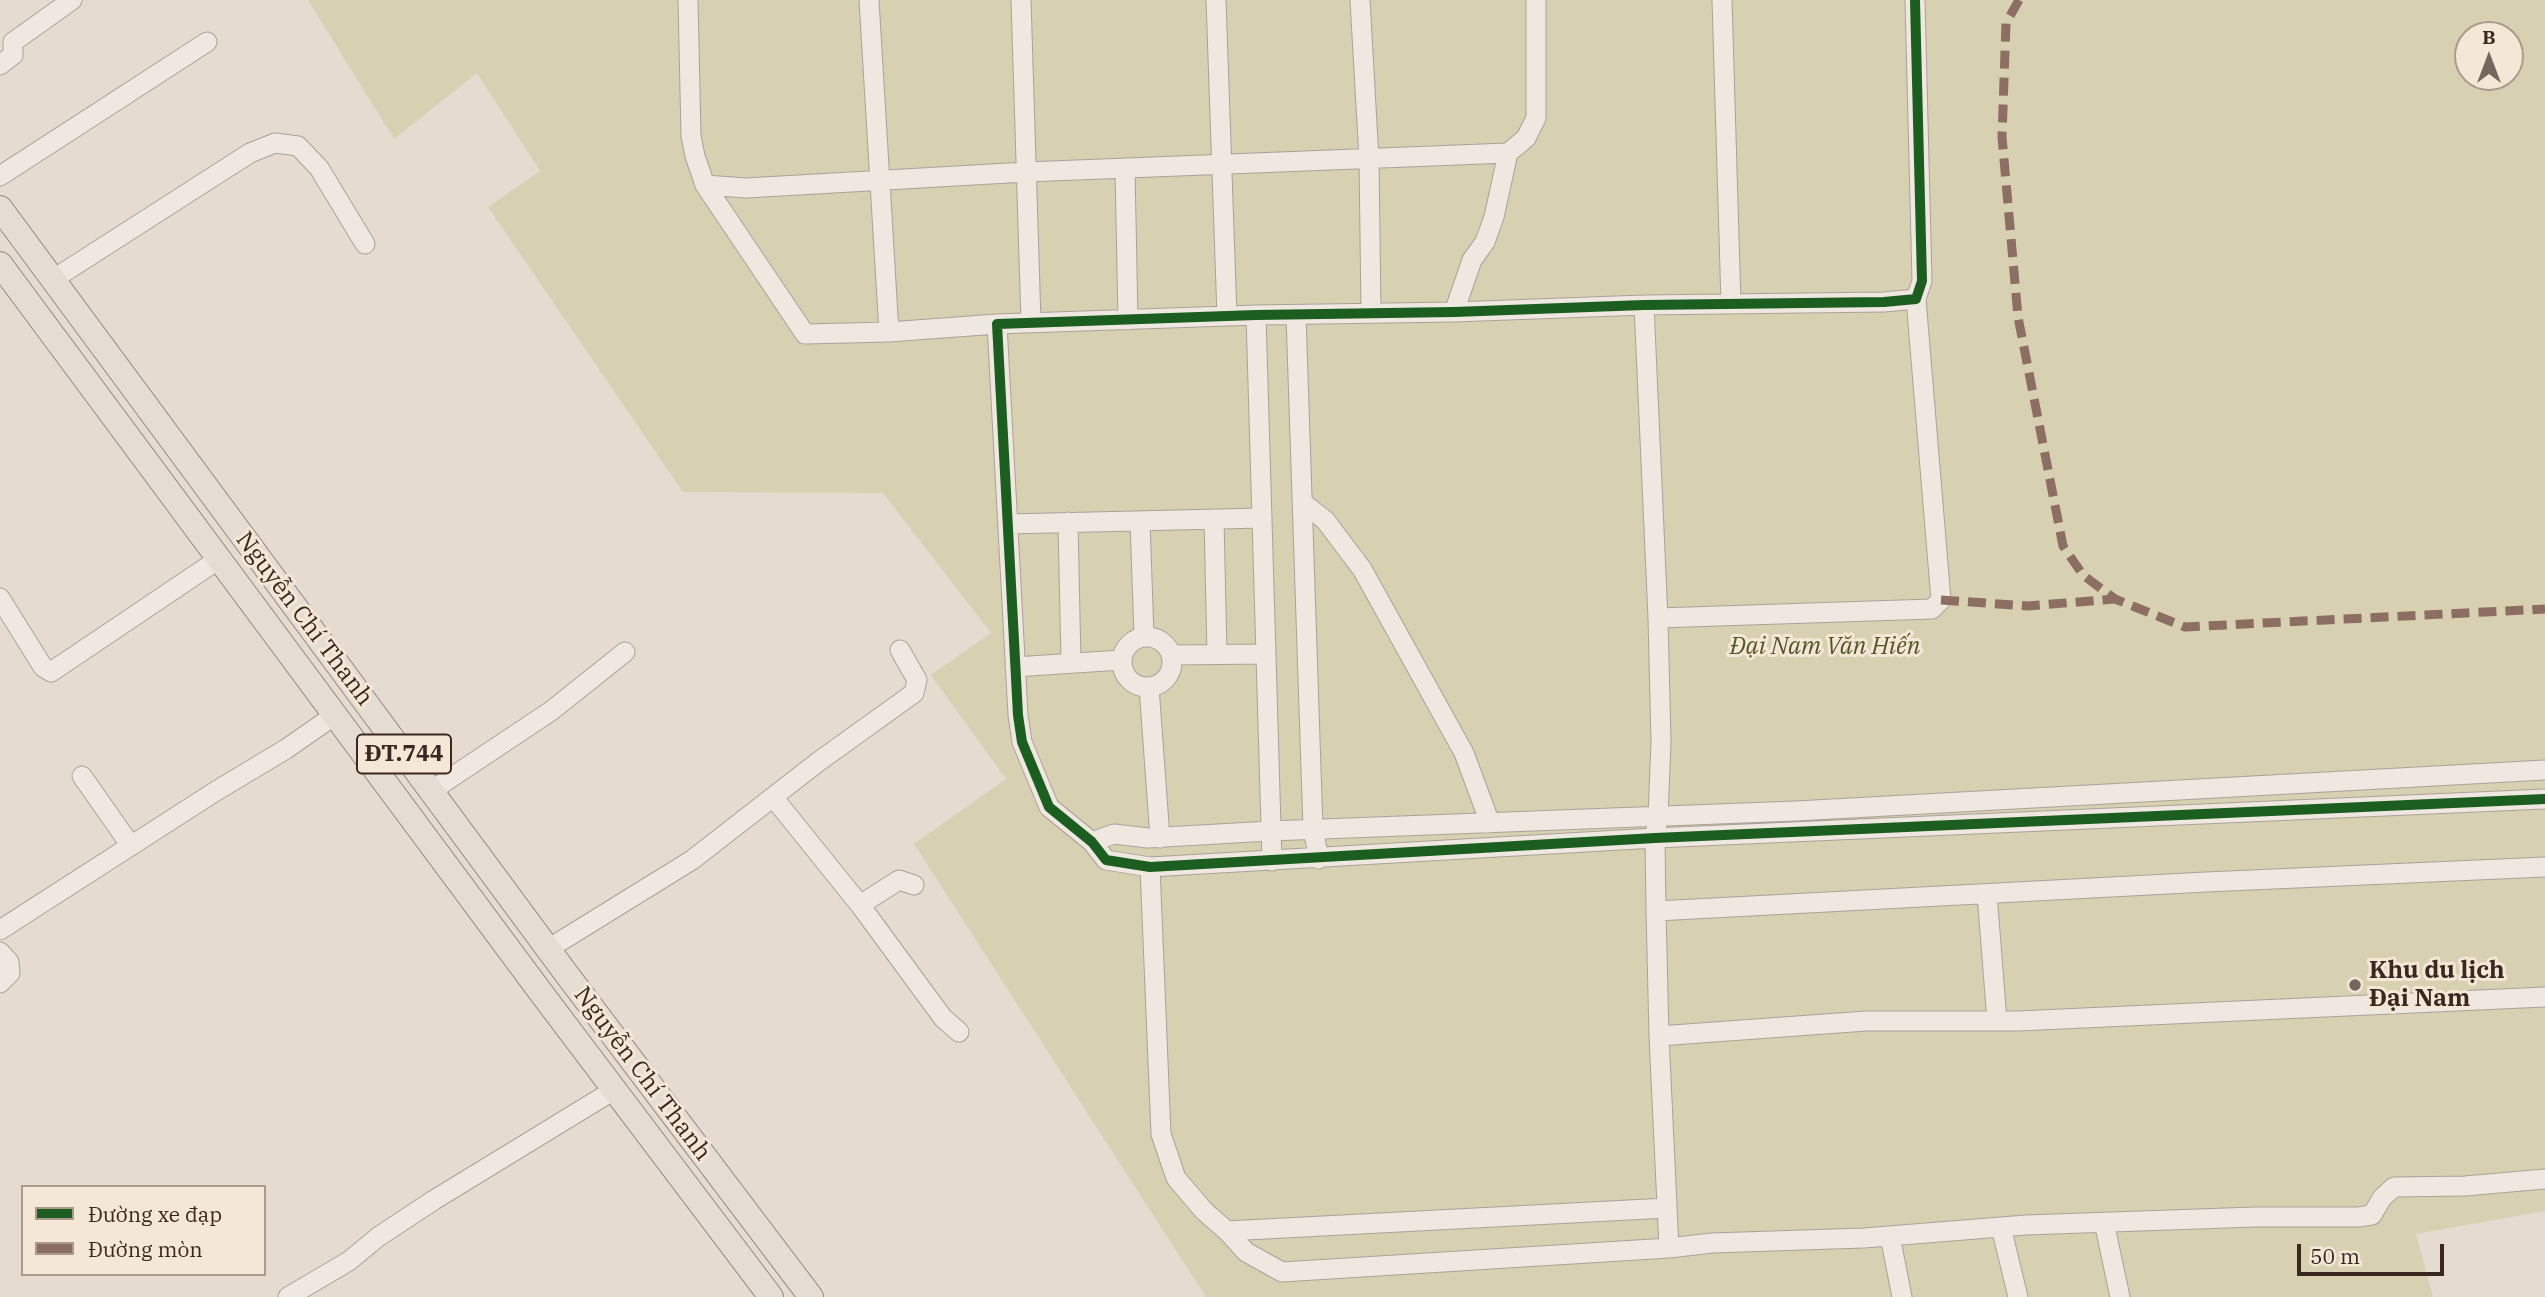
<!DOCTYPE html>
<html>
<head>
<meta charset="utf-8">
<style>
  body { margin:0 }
  #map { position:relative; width:2545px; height:1297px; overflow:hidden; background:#e5dbd0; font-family:"IBM Plex Serif",serif }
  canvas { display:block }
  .legend { position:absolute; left:21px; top:1185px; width:245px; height:91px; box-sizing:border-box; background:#f5e7d6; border:2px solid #aa9b8d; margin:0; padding:9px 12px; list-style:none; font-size:21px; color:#3a2820 }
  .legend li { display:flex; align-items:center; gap:14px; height:35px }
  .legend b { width:35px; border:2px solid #aa9b8d }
  .north { position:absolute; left:2454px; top:21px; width:70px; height:70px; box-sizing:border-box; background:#f5e7d6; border:2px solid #aa9b8d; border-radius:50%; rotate:0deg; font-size:19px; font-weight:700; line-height:28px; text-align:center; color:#3a2820 }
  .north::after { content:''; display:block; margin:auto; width:24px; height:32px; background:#76675e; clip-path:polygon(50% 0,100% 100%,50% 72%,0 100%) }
  .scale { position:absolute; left:2297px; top:1244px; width:147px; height:32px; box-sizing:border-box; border:4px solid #3a2820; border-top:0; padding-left:9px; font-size:21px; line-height:24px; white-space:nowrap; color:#3a2820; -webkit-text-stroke:5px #f5e7d6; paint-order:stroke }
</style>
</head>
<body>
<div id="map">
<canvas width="2545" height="1297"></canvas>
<ul class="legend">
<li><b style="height:9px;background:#1b5e20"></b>Đường xe đạp</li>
<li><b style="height:9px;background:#8d6e63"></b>Đường mòn</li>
</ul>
<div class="north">B</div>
<div class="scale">50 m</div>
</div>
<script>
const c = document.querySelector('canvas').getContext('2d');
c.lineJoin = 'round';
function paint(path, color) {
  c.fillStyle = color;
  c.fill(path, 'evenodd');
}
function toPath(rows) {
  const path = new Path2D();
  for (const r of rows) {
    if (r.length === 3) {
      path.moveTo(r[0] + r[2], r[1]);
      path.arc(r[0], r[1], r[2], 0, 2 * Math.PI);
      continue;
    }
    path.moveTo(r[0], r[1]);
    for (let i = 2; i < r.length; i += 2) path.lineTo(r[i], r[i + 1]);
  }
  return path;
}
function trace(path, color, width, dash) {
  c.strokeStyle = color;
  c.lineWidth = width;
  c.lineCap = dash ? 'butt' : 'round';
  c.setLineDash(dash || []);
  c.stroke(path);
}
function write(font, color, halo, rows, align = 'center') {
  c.font = font + ' "IBM Plex Serif",serif';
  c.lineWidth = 6;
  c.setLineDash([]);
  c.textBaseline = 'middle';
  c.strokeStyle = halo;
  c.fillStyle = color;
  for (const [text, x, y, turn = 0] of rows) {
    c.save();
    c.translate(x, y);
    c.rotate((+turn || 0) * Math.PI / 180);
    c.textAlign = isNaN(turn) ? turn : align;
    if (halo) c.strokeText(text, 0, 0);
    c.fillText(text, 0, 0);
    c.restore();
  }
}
paint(toPath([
  [308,0,2545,0,2545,1211,2416,1234,2433,1297,1206,1297,914,844,1006,779,931,675,991,633,883,493,683,492,488,207,540,171,477,73,394,139],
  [2468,35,2510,35,2510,77,2468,77]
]), '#d7d1b2');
const minor = toPath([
  [688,0,691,136,695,156,705,185,805,334,889,332,997,324,1256,315,1454,312,1644,305,1884,302,1916,299],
  [869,0,889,332],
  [1021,0,1031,322],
  [1216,0,1227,316],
  [1360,0,1369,159,1371,313],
  [1722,0,1731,304],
  [0,65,13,55,13,42,72,0],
  [1125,169,1128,320],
  [0,176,207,42],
  [705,185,746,188,1026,172,1508,153],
  [52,280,250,153,275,143,298,146,319,168,365,244],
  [1454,312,1472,260,1485,242,1494,217,1508,153,1526,138,1536,118,1536,0],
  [1256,315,1272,861],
  [1296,315,1313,829,1319,859],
  [997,324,1018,715,1022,742,1049,807,1092,842,1106,860,1150,867,1655,838,2545,799],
  [1303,503,1325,520,1362,569,1464,753,1490,823],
  [1214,519,1217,654],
  [1140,521,1144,636],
  [1068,522,1071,663],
  [1008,524,1261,518],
  [0,598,43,667,51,672,219,559],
  [1658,618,1932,609,1941,600,1916,299,1922,281,1915,0],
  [1147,662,25],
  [1172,655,1265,654],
  [1015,667,1121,660],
  [1149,687,1160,838],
  [82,776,131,846],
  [431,791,551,711,625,652],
  [773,797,860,905,943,1018,959,1032],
  [1092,842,1114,834,1148,838,1270,831,1796,811,2545,770],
  [1150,867,1161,1134,1176,1178,1204,1211,1227,1231,1246,1252,1282,1272,1669,1248,1659,1036,1656,911,1655,838,1658,816,1661,742,1658,618,1644,305],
  [1987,894,1997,1021],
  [860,905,899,880,914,885],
  [1656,911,2206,882,2545,867],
  [0,930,216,791,286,749,335,715],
  [548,949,692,860,818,762,914,693,917,680,900,650],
  [0,952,9,962,10,973,0,983],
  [1659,1036,1866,1021,2018,1021,2545,997],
  [2104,1222,2120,1297],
  [2001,1227,2018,1297],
  [1227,1231,1667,1208],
  [1890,1236,1902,1297],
  [1669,1248,1712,1243,1864,1238,2026,1225,2255,1217,2358,1217,2372,1215,2382,1198,2394,1187,2465,1186,2545,1179],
  [288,1297,349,1261,378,1237,434,1200,614,1090]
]);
const major = toPath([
  [0,208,568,976,811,1297],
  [0,264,542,994,771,1297]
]);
trace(minor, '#aba198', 21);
trace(major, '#90867f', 26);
trace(minor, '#eee8e1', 19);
trace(major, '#e5dcd3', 24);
trace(toPath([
  [2019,0,2006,23,2002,137,2018,317,2063,546,2083,575,2115,599,2185,627,2545,609],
  [1941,600,2028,606,2115,599]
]), '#8d6e63', 9, [18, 9]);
trace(toPath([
  [1915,0,1922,281,1916,299,1884,302,1644,305,1454,312,1256,315,997,324,1018,715,1022,742,1049,807,1092,842,1106,860,1150,867,1655,838,2545,799]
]), '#1b5e20', 10);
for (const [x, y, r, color] of [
  [2355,985,7,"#76675e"]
]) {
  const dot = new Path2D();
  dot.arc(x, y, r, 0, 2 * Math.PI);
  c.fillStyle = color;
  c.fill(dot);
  trace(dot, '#f5e7d6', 2.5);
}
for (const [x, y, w] of [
  [404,754,94]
]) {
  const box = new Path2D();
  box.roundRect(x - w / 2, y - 19.5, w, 39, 5);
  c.fillStyle = '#f5e7d6';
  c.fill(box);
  trace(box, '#3a2820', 2);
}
write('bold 23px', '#3a2820', null, [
  ["ĐT.744",404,754]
]);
write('24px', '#3a2820', '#f5e7d6', [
  ["Nguyễn Chí Thanh",304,619,53],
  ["Nguyễn Chí Thanh",642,1074,53]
]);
write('italic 24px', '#535627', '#f5e7d6', [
  ["Đại Nam Văn Hiến",1825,647]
]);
write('bold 24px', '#3a2820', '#f5e7d6', [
  ["Khu du lịch",2369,971],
  ["Đại Nam",2369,999]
], 'left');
</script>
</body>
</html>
